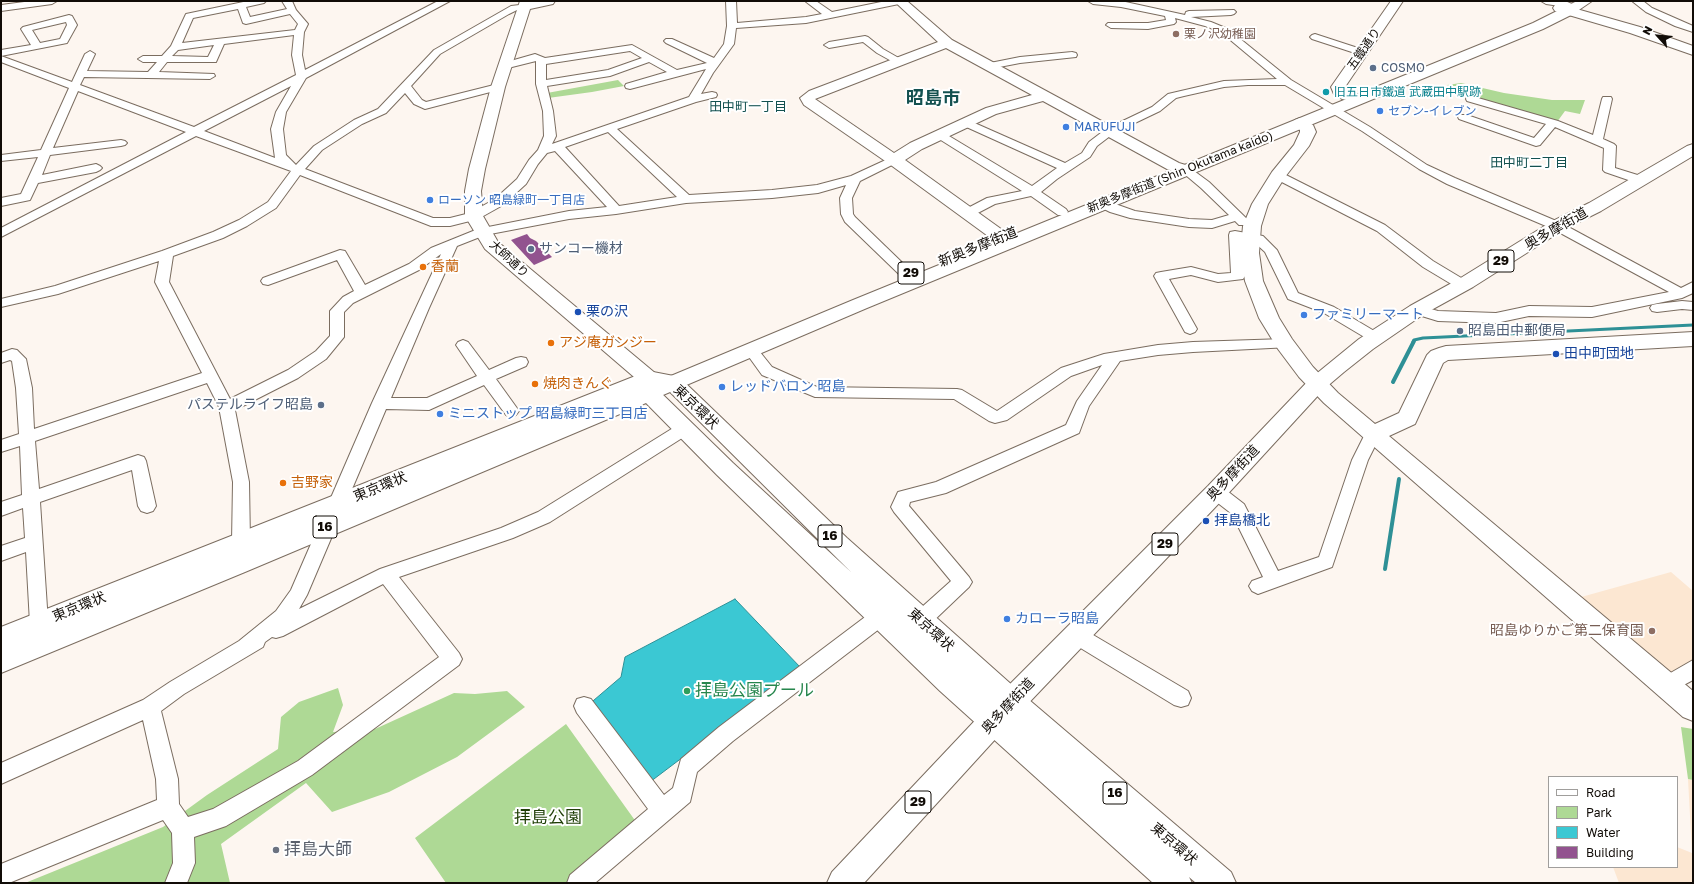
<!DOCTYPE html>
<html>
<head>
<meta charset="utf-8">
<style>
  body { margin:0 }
  #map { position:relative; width:1694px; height:884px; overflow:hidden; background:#fdf6f0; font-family:"Golos Text",sans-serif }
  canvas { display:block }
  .frame { position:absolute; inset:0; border:2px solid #110c07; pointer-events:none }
  .legend { position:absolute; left:1548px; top:776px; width:130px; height:92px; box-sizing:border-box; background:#fff; border:1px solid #a09e9c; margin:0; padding:5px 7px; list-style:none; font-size:12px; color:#110c07 }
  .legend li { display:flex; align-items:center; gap:8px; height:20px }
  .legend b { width:20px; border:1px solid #a09e9c }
  .north { position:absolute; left:1638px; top:16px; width:40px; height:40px; -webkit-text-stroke:3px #fff; paint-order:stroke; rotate:297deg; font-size:11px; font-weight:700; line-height:16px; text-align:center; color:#110c07 }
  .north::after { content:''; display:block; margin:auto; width:14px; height:18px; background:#110c07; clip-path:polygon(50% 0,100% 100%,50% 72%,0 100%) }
</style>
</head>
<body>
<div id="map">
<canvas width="1694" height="884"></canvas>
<div class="frame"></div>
<ul class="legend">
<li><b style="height:5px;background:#fff"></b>Road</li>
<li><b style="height:11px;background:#aed995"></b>Park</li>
<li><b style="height:11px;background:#3bc8d3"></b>Water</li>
<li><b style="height:11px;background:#92538f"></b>Building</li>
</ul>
<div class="north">N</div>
</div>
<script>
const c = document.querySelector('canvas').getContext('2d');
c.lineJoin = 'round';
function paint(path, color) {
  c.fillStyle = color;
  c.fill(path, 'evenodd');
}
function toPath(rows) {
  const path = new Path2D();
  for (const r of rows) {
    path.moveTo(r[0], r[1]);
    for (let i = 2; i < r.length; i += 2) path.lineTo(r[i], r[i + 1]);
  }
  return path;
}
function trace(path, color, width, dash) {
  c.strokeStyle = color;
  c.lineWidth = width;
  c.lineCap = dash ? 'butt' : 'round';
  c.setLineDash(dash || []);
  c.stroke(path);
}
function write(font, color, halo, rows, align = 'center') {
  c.font = font + ' "Golos Text","Noto Sans JP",sans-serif';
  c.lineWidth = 4;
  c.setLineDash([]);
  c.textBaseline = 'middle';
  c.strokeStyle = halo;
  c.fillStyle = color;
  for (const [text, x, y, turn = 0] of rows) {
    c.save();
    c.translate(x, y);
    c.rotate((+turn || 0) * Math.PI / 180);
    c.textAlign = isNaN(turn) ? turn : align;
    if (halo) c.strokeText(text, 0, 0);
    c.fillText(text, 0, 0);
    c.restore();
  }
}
paint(toPath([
  [1671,572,1693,591,1693,663,1668,680,1574,599],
  [1688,779,1693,780,1693,883,1619,883,1613,867,1677,867,1677,847,1692,853]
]), '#fce7d2');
paint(toPath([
  [618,80,624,86,592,92,548,98,547,93],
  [1461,83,1504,93,1552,100,1585,100,1580,114,1565,111,1557,122,1470,96,1447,85],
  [338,688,343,705,333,732,375,729,454,693,475,694,507,691,525,707,457,757,389,792,332,812,306,783,221,844,230,883,25,883,163,827,207,795,278,749,281,717,299,702],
  [566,724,639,826,572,883,446,883,415,838],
  [1681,727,1693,729,1693,780,1688,779]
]), '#aed995');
const water = toPath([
  [735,599,801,668,642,788,587,706,621,677,625,657,735,599]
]);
paint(water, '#3bc8d3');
trace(water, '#2e9096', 1);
trace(toPath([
  [1413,342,1414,340,1423,338,1693,325]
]), '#2e9096', 3);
trace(toPath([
  [1393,382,1414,341],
  [1385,569,1399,479]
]), '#2e9096', 4);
paint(toPath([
  [527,234,530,238,536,241,552,257,534,265,511,240]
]), '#92538f');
const street = toPath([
  [32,1,57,1,52,4,1,11,1,5,32,1],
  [248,1,266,1,264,3,246,7,250,17,287,9,282,1,292,1,296,10,308,24,304,32,302,55,305,70,438,1,450,1,306,78,286,112,283,129,286,155,296,165,314,146,354,120,378,109,434,50,511,6,528,4,530,6,528,8,517,10,509,14,440,54,411,86,422,100,426,102,498,84,503,87,502,89,425,109,414,104,405,93,386,113,362,124,322,150,305,169,433,218,450,218,470,213,495,199,517,179,529,160,538,150,544,136,543,111,536,84,536,61,504,69,499,66,500,64,535,54,545,58,632,45,677,70,707,63,666,43,664,41,666,39,672,39,714,58,724,44,727,26,726,1,736,1,737,23,806,17,822,14,805,1,816,1,832,12,886,1,904,1,899,4,806,23,736,28,734,44,713,73,701,94,712,92,716,93,717,95,716,97,696,102,617,129,689,195,772,190,817,185,851,176,890,158,898,158,900,160,898,162,860,181,852,198,853,214,855,217,915,275,913,278,908,279,903,278,845,222,841,214,840,198,846,185,818,193,772,198,686,203,616,214,569,219,485,235,457,246,429,308,391,398,427,398,477,376,456,345,458,342,463,340,468,342,489,370,516,358,521,357,526,358,528,362,526,366,496,379,519,411,516,415,511,417,506,415,484,385,429,410,386,409,307,595,299,609,380,569,501,528,538,512,678,425,684,423,690,425,692,429,690,433,550,522,513,538,399,577,459,653,462,659,459,665,312,775,226,826,194,837,195,863,187,883,165,883,173,863,172,833,163,820,9,883,1,883,1,864,157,800,156,779,143,720,1,784,1,763,143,700,170,682,239,641,276,611,291,590,372,403,441,254,419,270,353,303,344,312,344,337,326,359,298,378,235,410,249,482,250,542,247,547,241,549,235,547,232,542,233,482,219,407,207,383,35,441,39,489,138,455,144,457,146,461,156,506,153,511,147,513,141,511,138,506,132,470,40,502,48,623,46,629,39,631,32,629,30,623,26,552,1,561,1,546,25,538,23,508,1,516,1,502,22,495,20,446,1,452,1,440,19,434,16,388,12,361,10,360,1,363,1,353,12,349,17,350,26,359,32,388,34,429,202,373,155,282,159,261,58,294,1,307,1,299,55,286,162,251,213,232,239,220,268,202,291,171,196,136,1,237,1,228,186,132,78,91,53,148,121,140,125,141,127,143,125,145,121,146,50,155,42,175,96,164,100,166,102,168,100,170,96,172,38,183,30,200,1,206,1,198,21,194,38,157,1,161,1,155,41,150,69,88,1,62,1,56,72,82,85,54,90,51,95,54,87,71,148,72,157,62,143,62,138,59,143,56,162,56,171,46,186,14,248,1],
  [238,9,243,23,246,24,290,14,298,24,295,30,182,43,193,18,238,9],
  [294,35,292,55,296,75,194,127,80,85,84,77,210,79,215,76,214,74,159,72,167,62,216,62,224,44,294,35],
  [214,45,208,57,172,56,178,50,214,45],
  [630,51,642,58,608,70,546,80,546,64,630,51],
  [649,62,667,72,626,84,625,86,626,88,630,89,706,69,689,97,552,144,556,136,553,111,547,86,610,76,649,62],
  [291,86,276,112,271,129,275,158,204,131,291,86],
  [608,132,677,197,619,206,565,147,608,132],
  [555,151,607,207,569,211,478,229,431,248,409,264,365,285,345,251,340,250,263,278,261,281,263,284,268,285,337,260,354,291,343,297,330,311,330,336,316,351,288,370,230,399,169,282,173,256,223,238,247,226,276,208,300,175,431,226,450,226,478,219,503,205,526,184,538,164,547,153,555,151],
  [383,584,439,657,298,761,213,809,188,817,179,804,178,779,161,711,184,694,263,647,265,642,272,637,276,638,283,636,383,584],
  [1088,1,1121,1,1185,15,1186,12,1189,11,1234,10,1236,12,1234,14,1231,15,1191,17,1211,22,1228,29,1291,80,1370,127,1427,165,1455,178,1561,223,1681,288,1693,282,1693,293,1682,298,1592,317,1529,316,1496,323,1438,321,1412,313,1410,310,1412,307,1417,305,1438,311,1496,313,1529,306,1592,307,1669,292,1553,229,1447,184,1419,169,1362,131,1285,85,1248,85,1224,87,1184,96,1176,98,1160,111,1114,133,1097,146,1090,157,1057,179,1041,192,1066,209,1068,212,1066,215,1058,215,1031,196,995,204,972,216,964,216,962,213,964,210,987,198,1022,191,936,137,934,135,936,133,944,133,1032,186,1057,168,962,125,960,123,962,121,970,121,1065,163,1082,153,1089,142,1106,129,1152,107,1168,94,1224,81,1277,79,1222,33,1205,26,1175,18,1176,22,1174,24,1148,29,1111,28,1106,25,1108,23,1148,23,1166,20,1165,16,1121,7,1093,4,1088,1],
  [1541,1,1565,1,1572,4,1567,7,1546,4,1541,1],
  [1632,1,1643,1,1652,8,1693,26,1693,32,1675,26,1646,12,1632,1],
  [69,15,72,16,77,25,67,43,1,56,1,50,31,45,21,29,23,27,69,15],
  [66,22,67,25,60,39,40,43,32,30,66,22],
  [1315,34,1364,50,1366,52,1361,55,1312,39,1310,37,1312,35,1315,34],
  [865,36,868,37,883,49,904,61,899,64,895,63,877,53,863,42,829,48,824,45,829,42,865,36],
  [1072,52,1076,53,1077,55,1076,57,1020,63,989,69,984,66,985,64,1020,57,1072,52],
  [1471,96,1558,121,1593,135,1602,99,1603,97,1611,97,1612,99,1603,139,1614,144,1616,146,1615,168,1644,177,1646,180,1644,183,1640,184,1605,172,1603,170,1604,148,1555,127,1540,145,1536,146,1459,119,1458,117,1459,115,1467,115,1534,138,1546,124,1467,101,1466,99,1467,97,1471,96],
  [1186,166,1190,168,1209,182,1247,219,1249,222,1247,225,1239,225,1235,221,1212,228,1189,227,1130,218,1110,212,1100,207,1098,204,1100,201,1104,200,1135,211,1189,219,1212,220,1229,215,1201,188,1182,172,1180,170,1182,168,1186,166],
  [1278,171,1385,225,1433,261,1468,282,1470,285,1468,288,1463,289,1458,288,1423,267,1377,231,1274,178,1272,175,1274,172,1278,171],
  [1235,231,1263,236,1277,250,1298,293,1334,307,1381,335,1383,338,1381,341,1376,343,1371,341,1324,313,1288,299,1265,252,1254,242,1242,240,1245,276,1243,279,1218,282,1191,275,1169,279,1197,329,1195,332,1190,334,1185,332,1154,276,1156,273,1161,272,1191,267,1218,274,1231,273,1229,235,1230,232,1235,231],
  [1682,301,1693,302,1693,310,1682,309,1657,312,1652,311,1650,308,1652,305,1657,304,1682,301],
  [1285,339,1290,341,1292,344,1290,347,1193,352,1158,355,1120,361,1089,406,1079,433,946,493,910,502,909,506,969,577,972,582,969,587,927,627,920,629,913,627,911,621,913,615,951,581,894,512,891,507,898,492,936,482,1066,425,1077,401,1102,365,1071,376,1007,420,995,423,989,421,954,399,815,397,762,375,744,350,746,347,751,345,756,347,772,367,817,387,957,389,962,390,997,411,1061,368,1104,354,1158,345,1193,342,1285,339],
  [1373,428,1379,430,1381,434,1368,460,1332,567,1258,594,1252,591,1249,586,1252,581,1263,577,1232,514,1210,497,1208,492,1210,487,1216,485,1222,487,1244,504,1278,571,1319,557,1352,460,1367,430,1373,428],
  [880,609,887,611,889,617,887,623,733,741,697,772,690,802,595,883,567,883,570,875,648,809,577,713,574,706,577,699,584,697,591,699,664,795,673,788,681,759,719,727,873,611,880,609],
  [1076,627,1083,629,1188,691,1191,698,1188,705,1181,707,1174,705,1069,641,1066,635,1069,629,1076,627],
  [1693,660,1693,680,1667,694,1660,691,1657,685,1660,679,1693,660]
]);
const secondary = toPath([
  [520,1,555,1,553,4,530,9,505,87,485,169,481,191,483,216,498,242,655,373,658,378,655,383,648,385,641,383,485,249,465,216,465,191,469,169,491,87,520,1],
  [894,1,907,1,952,40,1179,163,1192,167,1194,170,1192,173,1186,175,1167,169,1043,101,996,114,922,149,905,160,1015,239,1018,243,1015,247,1009,248,1003,247,888,163,804,105,800,98,809,91,938,42,894,1],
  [946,48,1032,95,986,108,910,143,894,153,815,99,946,48],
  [1391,1,1403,1,1345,87,1354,96,1352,99,1347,100,1342,99,1334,94,1331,87,1391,1],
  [1559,4,1640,27,1693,46,1693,55,1630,33,1555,11,1553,8,1555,5,1559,4],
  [1300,118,1313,125,1316,132,1309,146,1285,177,1268,204,1261,226,1259,253,1263,281,1279,318,1292,339,1313,367,1338,393,1375,424,1399,413,1427,355,1431,351,1439,348,1446,346,1693,332,1693,346,1448,360,1443,363,1415,424,1389,436,1693,691,1693,721,1683,717,1324,403,1299,377,1278,349,1259,318,1245,281,1241,253,1242,237,1243,226,1252,204,1272,172,1294,145,1300,132,1300,130,1292,123,1295,120,1300,118]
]);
const primary = toPath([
  [1577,1,1592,1,1573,14,1543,29,867,308,656,398,649,400,642,398,639,393,642,388,853,300,1533,23,1577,1],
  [1693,144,1693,156,1601,211,1563,230,1473,287,1424,314,1373,349,1344,372,1324,389,1224,498,1021,711,864,883,827,883,832,872,1001,693,1208,486,1310,379,1359,339,1410,306,1459,279,1551,222,1589,203,1687,146,1693,144]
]);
const highway = toPath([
  [648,371,679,377,847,538,1021,693,1231,872,1236,883,1196,883,1189,877,1192,883,1153,883,940,691,717,475,646,403,245,572,1,673,1,627,648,371],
  [649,386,666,388,852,573,733,463,656,388,649,386]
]);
trace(street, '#7b6d60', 2);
trace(secondary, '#7b6d60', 2);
trace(primary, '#7b6d60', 2);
trace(highway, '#7b6d60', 2);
paint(street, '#fff');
paint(secondary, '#fff');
paint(primary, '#fff');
paint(highway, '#fff');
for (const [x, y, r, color] of [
  [1176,34,4,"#8d6e63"],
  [1373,68,4,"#5c6f8a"],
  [1326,92,4,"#0f9aa8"],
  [1380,111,4,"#3f7fe0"],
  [1066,127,4,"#3f7fe0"],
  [430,200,4,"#3f7fe0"],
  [531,249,4,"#5c6f8a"],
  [423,267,4,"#e8710a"],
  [578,312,4,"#1a4fb4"],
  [1304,315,4,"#3f7fe0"],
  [1460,331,4,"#5c6f8a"],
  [551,343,4,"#e8710a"],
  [1556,354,4,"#1a4fb4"],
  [535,384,4,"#e8710a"],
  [722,387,4,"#3f7fe0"],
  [321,405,4,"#5c6f8a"],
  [440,414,4,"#3f7fe0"],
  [283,483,4,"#e8710a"],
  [1206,521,4,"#1a4fb4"],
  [1007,619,4,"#3f7fe0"],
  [1652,631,4,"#8d6e63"],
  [687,691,4,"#2e9e5b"],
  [276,850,4,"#6b7280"]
]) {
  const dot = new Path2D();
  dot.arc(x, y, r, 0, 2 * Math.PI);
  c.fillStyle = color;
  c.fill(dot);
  trace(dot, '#fff', 1.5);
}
write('12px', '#785e54', '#fff', [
  ["栗ノ沢幼稚園",1184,34]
], 'left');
write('12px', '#110c07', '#fff', [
  ["五鐵通り",1364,49,-55],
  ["新奥多摩街道 (Shin Okutama kaido)",1180,172,-22],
  ["大師通り",509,259,43]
]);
write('12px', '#4e5e75', '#fff', [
  ["COSMO",1381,68]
], 'left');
write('12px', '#0d838f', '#fff', [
  ["旧五日市鐵道 武蔵田中駅跡",1334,92]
], 'left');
write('12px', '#366cbe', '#fff', [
  ["セブン-イレブン",1388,111],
  ["MARUFUJI",1074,127],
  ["ローソン 昭島緑町一丁目店",438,200]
], 'left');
write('13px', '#135150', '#fff', [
  ["田中町一丁目",748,107],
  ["田中町二丁目",1529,163]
]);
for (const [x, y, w] of [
  [1501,261,26],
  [911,273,26],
  [325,527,24],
  [830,536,24],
  [1165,544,26],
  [1115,793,24],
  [918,802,26]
]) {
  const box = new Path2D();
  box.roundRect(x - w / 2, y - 11, w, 22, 3);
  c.fillStyle = '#fff';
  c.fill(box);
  trace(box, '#110c07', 1);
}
write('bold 13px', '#110c07', null, [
  ["29",1501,261],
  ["29",911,273],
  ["16",325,527],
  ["16",830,536],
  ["29",1165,544],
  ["16",1115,793],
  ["29",918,802]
]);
write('14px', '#110c07', '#fff', [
  ["奥多摩街道",1556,229,-30],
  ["新奥多摩街道",978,247,-22],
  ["東京環状",696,407,44],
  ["奥多摩街道",1233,473,-47],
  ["東京環状",380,487,-22],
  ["東京環状",79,607,-22],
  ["東京環状",931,630,42],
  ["奥多摩街道",1008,706,-47],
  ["東京環状",1174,844,41]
]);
write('14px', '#4e5e75', '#fff', [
  ["サンコー機材",539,249],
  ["昭島田中郵便局",1468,331],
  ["パステルライフ昭島",313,405,"right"]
], 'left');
write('14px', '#c56008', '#fff', [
  ["香蘭",431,267],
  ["アジ庵ガンジー",559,343],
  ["焼肉きんぐ",543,384],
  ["吉野家",291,483]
], 'left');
write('14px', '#164399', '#fff', [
  ["栗の沢",586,312],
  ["田中町団地",1564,354],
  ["拝島橋北",1214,521]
], 'left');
write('14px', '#366cbe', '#fff', [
  ["ファミリーマート",1312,315],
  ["レッドバロン 昭島",730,387],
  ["ミニストップ 昭島緑町三丁目店",448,414],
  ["カローラ昭島",1015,619]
], 'left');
write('14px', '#785e54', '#fff', [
  ["昭島ゆりかご第二保育園",1644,631]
], 'right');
write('17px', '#27864d', '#fff', [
  ["拝島公園プール",695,691]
], 'left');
write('17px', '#1f3e06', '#fff', [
  ["拝島公園",548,818]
]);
write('17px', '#5b616d', '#fff', [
  ["拝島大師",284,850]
], 'left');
write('bold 18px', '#135150', '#fff', [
  ["昭島市",933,98]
]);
</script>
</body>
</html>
